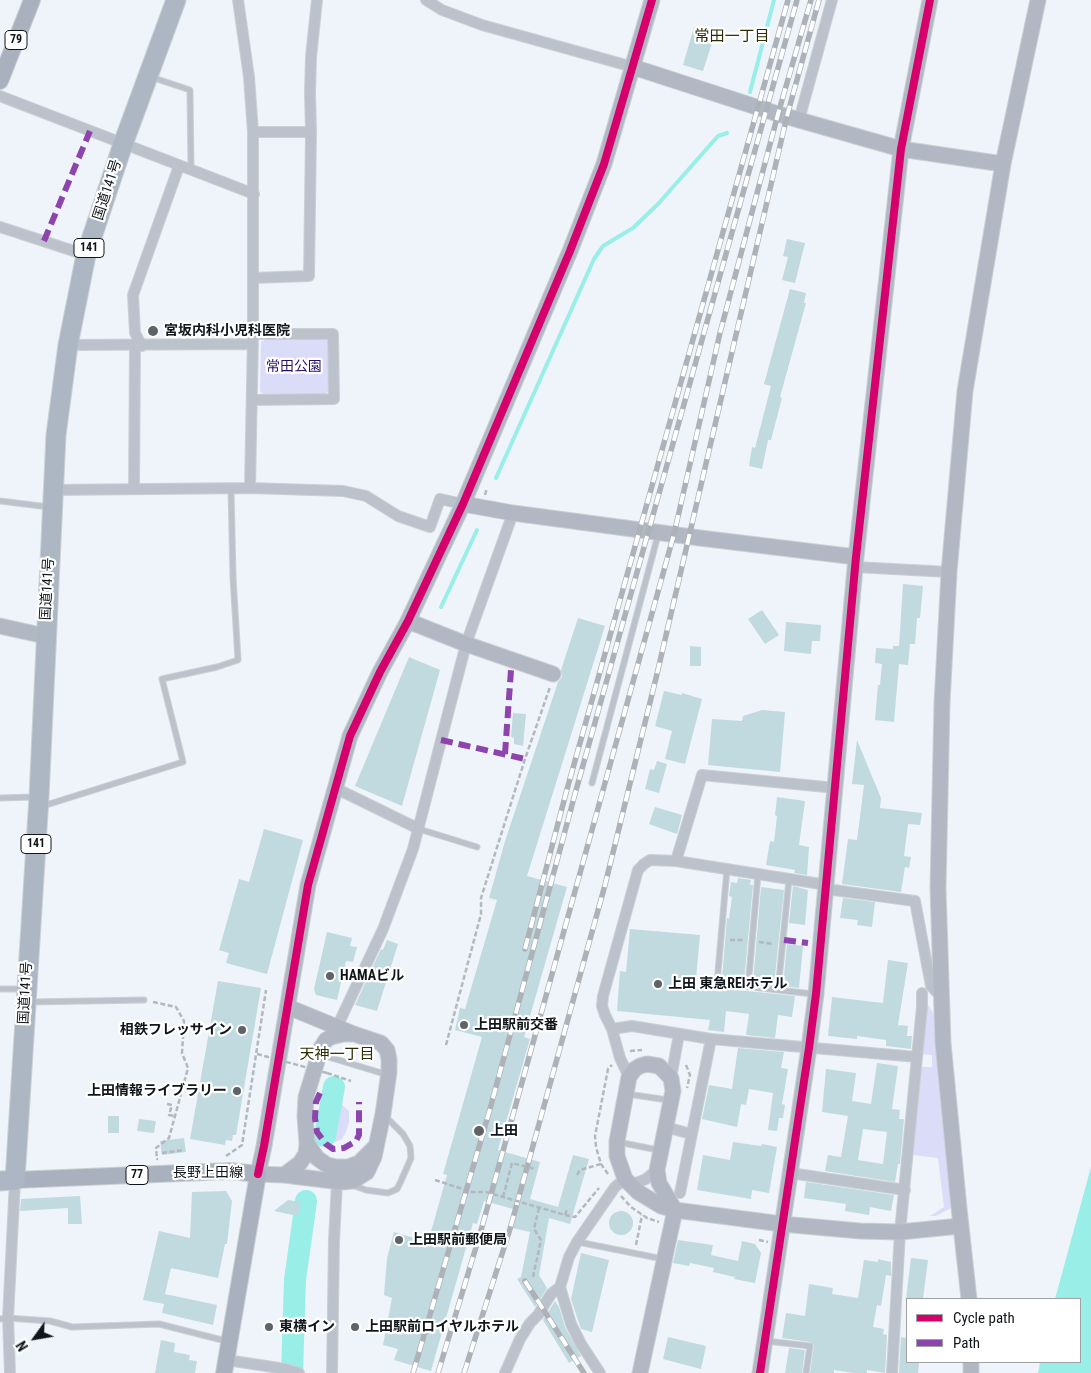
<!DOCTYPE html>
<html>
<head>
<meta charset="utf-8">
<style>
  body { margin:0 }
  #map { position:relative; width:1091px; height:1373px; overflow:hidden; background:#eef4f9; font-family:"Roboto Condensed",sans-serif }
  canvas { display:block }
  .legend { position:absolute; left:906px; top:1298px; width:175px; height:65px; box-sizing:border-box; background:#fff; border:1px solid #9fa1a3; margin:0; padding:6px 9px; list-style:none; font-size:15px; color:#0f1519 }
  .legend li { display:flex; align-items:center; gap:10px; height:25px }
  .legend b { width:25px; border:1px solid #9fa1a3 }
  .north { position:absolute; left:10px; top:1313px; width:50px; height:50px; -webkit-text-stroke:4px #fff; paint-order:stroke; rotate:238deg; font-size:14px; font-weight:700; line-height:20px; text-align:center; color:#0f1519 }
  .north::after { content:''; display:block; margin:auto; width:18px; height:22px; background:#0f1519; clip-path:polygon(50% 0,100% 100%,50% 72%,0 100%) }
</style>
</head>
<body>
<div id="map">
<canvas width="1091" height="1373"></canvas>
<ul class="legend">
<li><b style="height:6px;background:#d6006c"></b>Cycle path</li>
<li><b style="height:6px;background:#8e44ad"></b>Path</li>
</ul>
<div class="north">N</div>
</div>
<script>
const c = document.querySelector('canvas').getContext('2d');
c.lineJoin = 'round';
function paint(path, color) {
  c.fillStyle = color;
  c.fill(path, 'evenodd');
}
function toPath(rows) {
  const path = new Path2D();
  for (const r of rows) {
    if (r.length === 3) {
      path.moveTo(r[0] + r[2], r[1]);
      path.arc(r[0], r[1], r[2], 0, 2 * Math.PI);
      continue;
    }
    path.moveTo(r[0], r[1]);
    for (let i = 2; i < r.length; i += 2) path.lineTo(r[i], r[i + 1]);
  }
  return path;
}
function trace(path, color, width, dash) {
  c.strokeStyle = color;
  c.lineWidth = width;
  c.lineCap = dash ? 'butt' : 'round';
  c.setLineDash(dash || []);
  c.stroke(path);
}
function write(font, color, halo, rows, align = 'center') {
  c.font = font + ' "Roboto Condensed","Noto Sans JP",sans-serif';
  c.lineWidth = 4.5;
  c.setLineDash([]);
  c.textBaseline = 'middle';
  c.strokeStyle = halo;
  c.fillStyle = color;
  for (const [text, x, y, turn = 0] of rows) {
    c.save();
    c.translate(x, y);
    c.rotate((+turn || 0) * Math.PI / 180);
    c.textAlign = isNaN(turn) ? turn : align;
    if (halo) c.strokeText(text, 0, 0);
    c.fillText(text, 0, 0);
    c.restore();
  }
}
paint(toPath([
  [266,339,325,339,329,343,329,391,324,395,265,396,260,391,261,342],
  [926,1002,935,1016,951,1208,936,1216,930,1216,944,1207,938,1158,913,1155,921,1067,932,1067,932,1055,922,1054],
  [326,1097,336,1099,349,1111,349,1122,346,1132,342,1139,336,1142,327,1138,320,1130,318,1118,320,1106]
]), '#dadcf8');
paint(toPath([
  [1091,1167,1091,1373,1038,1373,1040,1362,1080,1362,1080,1299,1055,1299]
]), '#99eee8');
trace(toPath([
  [750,92,774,0],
  [496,478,594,259,603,246,633,228,658,204,718,136,727,133],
  [441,607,477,530]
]), '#99eee8', 4);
trace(toPath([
  [325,1136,334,1087],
  [292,1373,295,1280,306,1201]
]), '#99eee8', 22);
paint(toPath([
  [694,27,715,34,703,71,683,65],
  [787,239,805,243,795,283,782,280,788,257,783,256],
  [790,289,806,293,804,303,806,303,780,397,782,398,771,440,768,440,762,469,749,466,752,447,755,448,771,386,764,384],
  [903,584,923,586,920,618,917,618,915,644,910,644,908,665,899,664,894,722,875,720,878,685,880,685,882,664,875,663,876,648,893,649,893,646,899,646],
  [762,610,779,635,765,644,748,619],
  [578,618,605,626,527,876,567,887,524,1037,530,1039,498,1150,540,1162,530,1199,558,1207,573,1155,589,1159,570,1224,549,1218,539,1275,547,1288,535,1307,517,1279,521,1277,530,1232,512,1228,517,1210,484,1201,477,1224,473,1223,431,1371,394,1360,398,1349,383,1345,392,1298,384,1295,387,1258,394,1232,428,1242,447,1175,443,1174,482,1037,455,1030,460,1008,465,1009,497,900,489,898,505,841,558,682,562,677,561,670],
  [786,622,821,625,820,641,812,641,811,654,784,651],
  [690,646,701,647,701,666,690,666],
  [409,657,440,670,402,806,355,786],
  [664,691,682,695,682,693,702,699,685,764,665,759,672,731,655,726],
  [762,710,785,712,780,772,708,765,712,719,742,721,743,716],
  [513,713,526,714,523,746,514,744,514,738,511,737],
  [857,740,881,798,880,808,922,813,920,825,908,824,904,856,911,857,909,868,905,867,901,892,842,884,848,839,857,840,864,785,852,784],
  [657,761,667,764,659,793,645,789,650,769,654,770],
  [777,797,805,801,799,845,809,847,807,875,794,873,795,870,766,865,770,841,774,842,777,816,775,815],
  [655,807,682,815,677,834,649,824],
  [264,829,303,840,267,974,226,963,229,953,219,950,239,879,249,882],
  [738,878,751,880,750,885,753,885,744,982,722,979,727,918,729,919,732,897,729,896,731,882,737,883],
  [793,886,808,890,805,925,789,923],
  [761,887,784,890,774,985,753,983],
  [843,898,875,902,872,927,857,925,858,920,840,918],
  [630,929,700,935,695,989,714,990,719,990,719,988,795,996,792,1017,778,1015,775,1038,746,1035,749,1014,726,1011,724,1032,708,1030,710,1020,617,1011,620,971,626,972],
  [327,932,352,938,350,946,357,947,353,962,346,961,337,1000,316,995,314,989],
  [387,940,398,944,377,1011,355,1005,381,949,383,950],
  [787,944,803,946,799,988,783,986],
  [888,960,908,963,898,1025,908,1026,907,1036,912,1036,911,1049,886,1046,886,1040,857,1036,857,1039,828,1036,832,997,883,1003],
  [218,981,261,988,236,1135,233,1135,232,1141,226,1140,225,1145,190,1139],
  [738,1048,784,1052,781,1068,788,1069,782,1104,785,1105,783,1118,779,1118,777,1131,768,1130,773,1093,749,1089,746,1105,741,1104,737,1127,702,1119,709,1085,732,1089],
  [877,1063,898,1066,892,1109,900,1110,899,1119,904,1119,900,1164,898,1164,895,1182,825,1171,828,1155,841,1157,848,1116,822,1112,826,1069,856,1073,852,1101,871,1104],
  [863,1129,887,1132,883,1164,858,1160],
  [108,1116,119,1116,119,1133,108,1133],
  [139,1119,156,1121,154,1133,137,1131],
  [184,1138,186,1152,162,1155,160,1141],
  [733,1142,761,1146,762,1144,777,1147,769,1193,752,1190,751,1199,697,1190,703,1155,730,1160],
  [806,1182,894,1195,891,1211,870,1207,869,1215,845,1211,846,1204,804,1198],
  [226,1191,232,1201,227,1244,225,1244,218,1278,171,1268,165,1294,217,1305,213,1325,162,1313,164,1304,143,1300,159,1231,190,1238,192,1192],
  [80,1196,82,1224,68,1224,68,1208,20,1211,21,1199],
  [288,1200,301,1202,298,1216,274,1211],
  [621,1223,12],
  [678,1240,713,1245,711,1255,738,1261,742,1241,755,1244,761,1253,755,1283,734,1279,735,1277,713,1272,714,1268,690,1263,689,1266,673,1263],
  [581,1253,609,1260,592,1332,581,1329,571,1299],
  [911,1258,928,1260,923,1299,906,1299],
  [878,1259,891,1262,891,1276,886,1275,881,1306,877,1305,873,1327,884,1329,883,1334,887,1335,885,1373,867,1370,867,1373,853,1373,834,1370,834,1373,810,1373,814,1345,810,1342,782,1338,786,1313,805,1316,809,1284,833,1288,832,1294,858,1298,864,1260,878,1262],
  [555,1301,559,1307,565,1327,581,1356,569,1363,543,1320],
  [668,1337,706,1346,701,1369,663,1359],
  [901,1337,907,1338,907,1362,919,1363,918,1373,899,1373],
  [161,1340,175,1343,174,1352,190,1355,189,1360,197,1361,195,1373,155,1373],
  [789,1348,805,1350,802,1373,785,1373]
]), '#c0dae0');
const lane = toPath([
  [151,77,190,90,191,170],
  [0,501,49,507],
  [592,783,658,535],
  [0,798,34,797],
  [43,806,183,762,162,679,217,667,238,660,233,577,231,489],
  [419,829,477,847],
  [727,869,717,983,813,994],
  [748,987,758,874],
  [0,989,24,989],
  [778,990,789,879],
  [29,1002,144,1000],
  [322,1055,388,1075],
  [627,1094,668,1100],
  [618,1142,658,1150],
  [352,1185,366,1190,388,1193,397,1189,401,1181,411,1158,410,1146,403,1134,386,1117],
  [578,1242,663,1259],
  [0,1319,8,1318,50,1321,72,1327,159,1324,226,1341],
  [766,1341,810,1346,806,1373]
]);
const street = toPath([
  [238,0,249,77,253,132,253,334,250,488],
  [426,0,442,10,482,25,633,67],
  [0,96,254,194],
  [799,120,832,0],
  [253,132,311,132],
  [0,227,86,255],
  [253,278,309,276,311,132,310,93,311,57,317,0],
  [68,345,253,344],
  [142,346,135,333,133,295,179,166],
  [252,400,334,399,333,334,253,334],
  [134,489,135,345],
  [53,490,250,488,343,491,366,496,398,516,430,527,440,499,463,504],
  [855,567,949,572],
  [335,788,419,829],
  [676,861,827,885],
  [826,889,915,901,931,986,942,998],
  [337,1027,383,929,413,849,466,644,513,513],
  [612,1029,632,1026,711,1039,917,1057,922,1007,922,993],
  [629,1077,620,1058,612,1029,605,1015,602,1006,603,996,638,870,644,864,650,860,676,861,702,775,836,788],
  [671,1078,679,1034],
  [666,1127,691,1134],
  [790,1173,905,1190],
  [631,1185,646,1179,657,1170],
  [680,1193,711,1039],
  [227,1360,285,1369,299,1373],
  [10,1373,8,1318,15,1180],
  [332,1373,334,1241,337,1182],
  [505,1373,520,1339,530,1323,538,1315,551,1294,560,1287],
  [600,1373,581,1344,571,1324,560,1287,569,1257,577,1242,615,1187,625,1179],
  [892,1373,900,1232,917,1057]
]);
const secondary = toPath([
  [633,67,778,114,901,149,1003,164],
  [463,504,513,513,700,538,856,557],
  [408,621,466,644,553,674],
  [0,626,45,636],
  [288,1007,354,1034,381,1043,387,1050,389,1059,389,1072,383,1114,374,1157,367,1172,353,1181,341,1182,284,1175,258,1174,264,1146,308,885,350,736,380,672,408,621,463,504,570,251,604,164,652,0],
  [307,1143,317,1158,327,1165,337,1167,348,1167,359,1163,375,1147],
  [284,1175,300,1163,306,1154,307,1143,305,1116,306,1097,321,1048,326,1040,331,1037,343,1034,352,1034],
  [969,1299,959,1208,943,1043,938,888,942,703,949,572,965,391,1003,164,1038,0],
  [971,1362,971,1373],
  [640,1373,675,1210,659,1183,657,1170,673,1091,671,1078,659,1066,647,1064,640,1066,635,1069,629,1077,617,1141,617,1156,625,1179,638,1192,661,1206,675,1210,782,1224,860,1231,900,1232,960,1226],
  [760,1373,809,1048,816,994,856,557,901,149,930,0]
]);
const primary = toPath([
  [0,81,32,0],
  [15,1180,230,1171,258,1174,224,1373]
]);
const highway = toPath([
  [0,1181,15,1180,39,797,56,435,68,345,86,255,123,144,176,0]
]);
trace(lane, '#cbd0d4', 7);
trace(street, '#cbd0d4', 12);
trace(secondary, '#cbd0d4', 17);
trace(primary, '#cbd0d4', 18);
trace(highway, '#cbd0d4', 21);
trace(toPath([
  [485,495,487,488],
  [730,940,744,940],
  [759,942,773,944],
  [153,1002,176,1007,184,1021,182,1053,188,1068,169,1138,156,1148,157,1159,158,1159],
  [446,1045,481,914,481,898,525,759,550,687],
  [630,1051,642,1050],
  [686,1065,690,1075,687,1088],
  [327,1073,351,1081],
  [167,1104,172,1105,169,1115,175,1116],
  [162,1153,184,1150],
  [226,1156,242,1145,266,990],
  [608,1174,601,1164,596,1147,595,1136,608,1069,612,1065],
  [577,1175,580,1170,601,1164],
  [435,1180,472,1192,486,1192],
  [621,1196,631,1207,647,1218,659,1222],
  [565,1215,575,1217,599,1188],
  [759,1240,768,1242],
  [636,1245,642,1215],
  [533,1277,541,1240,534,1229,539,1208]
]), '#b2b8bf', 2.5, [5, 2.5]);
trace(lane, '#bcc2cc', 5);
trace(street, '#bcc2cc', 10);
trace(secondary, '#b1b8c4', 15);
trace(primary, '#a9b1be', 16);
trace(highway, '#adb6c3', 19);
const rail = toPath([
  [525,949,566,793,788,0],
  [525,1281,584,1373],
  [413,1373,490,1109,575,794,797,0],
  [438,1373,480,1234,674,534,720,333,778,114,811,0],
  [464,1373,510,1229,605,885,657,674,787,116,819,0]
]);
trace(rail, '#adb2b8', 5.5);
trace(rail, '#fff', 4, [11]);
trace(toPath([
  [257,1054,327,1073],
  [486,1192,565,1215,567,1209],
  [503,1197,512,1163,535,1169]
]), '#b2b8bf', 2.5, [5, 2.5]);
trace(toPath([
  [44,241,90,131],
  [441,740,525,759],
  [505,754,511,670],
  [784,940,808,943],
  [320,1093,316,1102,315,1118,317,1132,326,1144,333,1149,344,1148,356,1141,359,1135,359,1102]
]), '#8e44ad', 6, [12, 6]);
trace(toPath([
  [258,1174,264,1146,308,885,350,736,380,672,408,621,463,504,570,251,604,164,652,0],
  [760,1373,809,1048,816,994,856,557,901,149,930,0]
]), '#d6006c', 8);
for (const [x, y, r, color] of [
  [153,331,6,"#5d6367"],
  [330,976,5,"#5d6367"],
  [658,984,5,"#5d6367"],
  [464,1025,5,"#5d6367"],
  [242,1030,5,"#5d6367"],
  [237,1091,5,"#5d6367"],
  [479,1131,6,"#5d6367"],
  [399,1240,5,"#5d6367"],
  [269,1327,5,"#5d6367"],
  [355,1327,5,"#5d6367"]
]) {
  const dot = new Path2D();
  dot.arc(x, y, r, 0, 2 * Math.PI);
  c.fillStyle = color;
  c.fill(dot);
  trace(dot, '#fff', 2);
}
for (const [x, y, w] of [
  [16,40,22],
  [89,248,30],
  [36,844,30],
  [137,1175,22]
]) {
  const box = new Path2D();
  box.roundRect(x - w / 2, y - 9.5, w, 19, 4);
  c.fillStyle = '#fff';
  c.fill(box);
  trace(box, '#0f1519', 1);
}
write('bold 12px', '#0f1519', null, [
  ["79",16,40],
  ["141",89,248],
  ["141",36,844],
  ["77",137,1175]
]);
write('14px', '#0f1519', '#fff', [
  ["国道141号",108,190,-72],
  ["国道141号",48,589,-87],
  ["国道141号",26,993,-87],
  ["長野上田線",208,1173]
]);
write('bold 14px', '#0f1519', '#fff', [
  ["宮坂内科小児科医院",164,331],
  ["HAMAビル",340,976],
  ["上田 東急REIホテル",668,984],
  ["上田駅前交番",474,1025],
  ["相鉄フレッサイン",232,1030,"right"],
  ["上田情報ライブラリー",227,1091,"right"],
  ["上田",490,1131],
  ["上田駅前郵便局",409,1240],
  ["東横イン",279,1327],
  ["上田駅前ロイヤルホテル",365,1327]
], 'left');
write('14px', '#291068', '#fff', [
  ["常田公園",294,367]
]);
write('15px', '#2b2e04', '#fff', [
  ["常田一丁目",732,37],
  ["天神一丁目",337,1055]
]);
</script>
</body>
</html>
